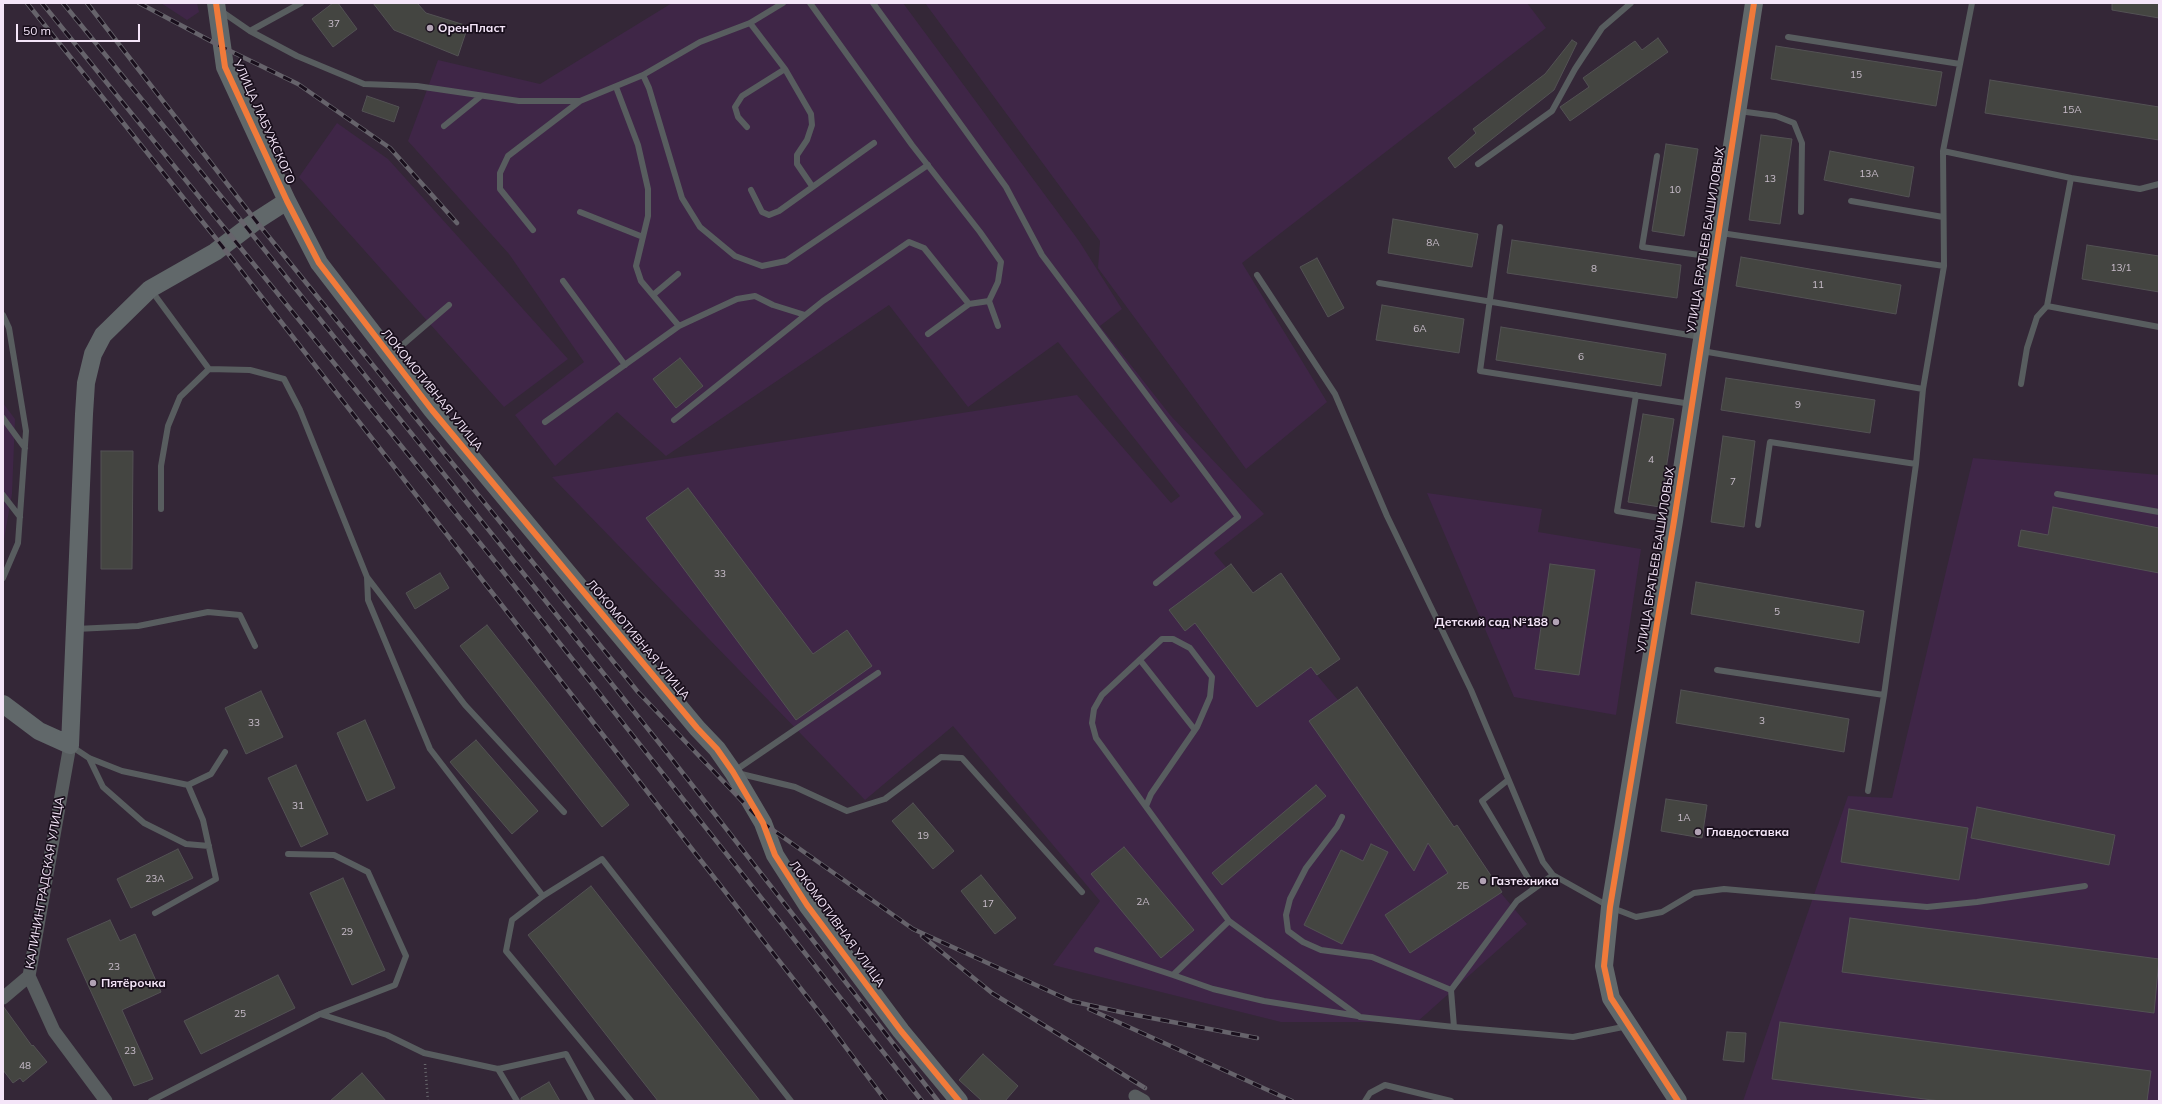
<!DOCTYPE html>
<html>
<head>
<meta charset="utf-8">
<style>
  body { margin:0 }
  #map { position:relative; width:2162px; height:1104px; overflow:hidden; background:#342737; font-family:Mulish,sans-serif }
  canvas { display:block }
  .frame { position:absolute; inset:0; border:4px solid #f4e5f8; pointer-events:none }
  .scale { position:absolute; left:16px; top:24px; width:124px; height:18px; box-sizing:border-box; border:2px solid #f4e5f8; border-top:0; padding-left:5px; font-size:12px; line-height:14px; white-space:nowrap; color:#f4e5f8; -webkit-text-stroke:3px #190f1c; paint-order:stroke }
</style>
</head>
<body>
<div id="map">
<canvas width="2162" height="1104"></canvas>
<div class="frame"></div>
<div class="scale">50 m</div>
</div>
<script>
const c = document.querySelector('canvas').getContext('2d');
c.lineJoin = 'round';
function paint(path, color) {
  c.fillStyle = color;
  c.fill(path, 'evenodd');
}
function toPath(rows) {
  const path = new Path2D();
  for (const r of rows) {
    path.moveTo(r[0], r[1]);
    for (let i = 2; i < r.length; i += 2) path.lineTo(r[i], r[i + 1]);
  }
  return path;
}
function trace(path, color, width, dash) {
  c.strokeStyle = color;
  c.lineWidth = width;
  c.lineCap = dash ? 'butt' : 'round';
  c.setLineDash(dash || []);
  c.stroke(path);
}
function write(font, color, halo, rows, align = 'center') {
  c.font = font + ' Mulish,sans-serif';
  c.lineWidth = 3.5;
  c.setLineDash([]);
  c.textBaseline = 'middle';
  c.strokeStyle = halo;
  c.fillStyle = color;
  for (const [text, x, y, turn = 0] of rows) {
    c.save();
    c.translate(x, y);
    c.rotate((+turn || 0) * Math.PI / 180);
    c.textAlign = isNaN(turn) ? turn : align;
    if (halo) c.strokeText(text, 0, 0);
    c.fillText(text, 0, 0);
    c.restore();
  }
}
paint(toPath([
  [161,3,197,3,199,12,187,20],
  [672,3,903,3,1079,241,1122,309,1100,326,1171,416,1264,514,1214,553,1527,924,1417,1022,1281,1022,1053,965,1100,901,953,726,865,800,552,477,1077,395,1171,503,1180,496,1058,342,968,407,889,305,666,456,617,412,555,466,515,415,584,362,509,254,408,141,438,60,540,84],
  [925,3,1527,3,1546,28,1242,263,1327,402,1246,469,1098,268,1100,241],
  [337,123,388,159,568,359,504,407,299,177],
  [3,403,15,419,12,494,3,545],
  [1973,458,2159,475,2159,1101,1743,1101,1848,796,1892,798],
  [1427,493,1542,509,1538,532,1641,549,1616,715,1514,697]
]), '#3f2647');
const building = toPath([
  [333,3,338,3,357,29,333,47,312,19,333,3],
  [373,3,417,3,426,13,468,26,458,56,394,30,373,3],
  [2112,3,2159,3,2159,18,2112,10,2112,3],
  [1658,38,1668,52,1570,121,1560,107,1589,87,1583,78,1635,41,1642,50,1658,38],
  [1572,40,1577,43,1554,90,1455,168,1448,158,1476,133,1473,129,1545,74,1572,40],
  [1776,46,1942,72,1936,106,1771,79,1776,46],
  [1990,80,2159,107,2159,140,1985,113,1990,80],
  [367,96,399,107,394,122,362,111,367,96],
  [1761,135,1792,139,1780,224,1749,220,1761,135],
  [1666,144,1698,149,1684,236,1652,231,1666,144],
  [1830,151,1914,167,1909,197,1824,180,1830,151],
  [1393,219,1478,234,1472,267,1388,253,1393,219],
  [1512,240,1681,265,1677,298,1507,273,1512,240],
  [2087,245,2159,256,2159,292,2082,279,2087,245],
  [1741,257,1901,285,1896,314,1736,286,1741,257],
  [1317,258,1344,308,1328,317,1300,267,1317,258],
  [1382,305,1464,319,1459,353,1376,340,1382,305],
  [1501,327,1666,354,1661,386,1496,360,1501,327],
  [680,358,703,386,676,408,653,379,680,358],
  [1726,378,1875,400,1870,433,1721,410,1726,378],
  [1643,414,1674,419,1660,507,1628,502,1643,414],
  [1723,436,1755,441,1744,527,1711,522,1723,436],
  [101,451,133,451,132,569,101,569,101,451],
  [688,488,813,654,847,630,872,666,796,720,646,518,688,488],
  [2053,507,2159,528,2159,573,2018,546,2021,530,2048,535,2053,507],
  [1231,564,1253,593,1281,573,1340,659,1317,675,1311,667,1257,707,1195,623,1185,631,1169,610,1231,564],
  [1550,564,1595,570,1579,675,1535,669,1550,564],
  [440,573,449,588,415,609,406,593,440,573],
  [1696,582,1864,611,1859,643,1691,614,1696,582],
  [487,625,629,805,602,827,460,646,487,625],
  [1357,687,1454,827,1457,825,1502,892,1410,953,1385,915,1448,873,1428,843,1414,871,1309,721,1357,687],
  [1681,690,1849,719,1844,752,1676,723,1681,690],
  [261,691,283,737,246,754,225,708,261,691],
  [365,720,395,788,367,801,337,733,365,720],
  [476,740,538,811,512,834,450,762,476,740],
  [296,765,328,834,301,847,268,778,296,765],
  [1316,785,1326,796,1222,885,1212,873,1316,785],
  [1666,799,1707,805,1702,838,1661,831,1666,799],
  [913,803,954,851,933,869,892,821,913,803],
  [1977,807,2115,835,2109,865,1971,838,1977,807],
  [1849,809,1968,828,1959,880,1841,862,1849,809],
  [1371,844,1388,852,1342,944,1304,925,1341,850,1363,861,1371,844],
  [1124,847,1194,930,1161,958,1091,874,1124,847],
  [178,849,193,878,131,908,117,879,178,849],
  [981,875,1016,918,995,934,961,891,981,875],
  [343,878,385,970,352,985,310,893,343,878],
  [591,886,760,1101,658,1101,528,935,591,886],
  [1850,918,2159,959,2154,1013,1842,972,1850,918],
  [110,920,120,941,135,934,161,992,122,1010,153,1079,134,1086,67,939,110,920],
  [278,975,295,1008,201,1054,184,1021,278,975],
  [3,1006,32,1046,33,1045,47,1062,23,1082,20,1078,13,1083,3,1070,3,1006],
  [1780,1022,2151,1071,2147,1101,1940,1101,1772,1079,1780,1022],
  [1727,1032,1746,1033,1744,1062,1723,1060,1727,1032],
  [983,1054,1018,1086,1005,1101,982,1101,959,1080,983,1054],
  [362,1073,386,1101,330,1101,362,1073],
  [549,1082,560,1101,521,1101,521,1098,549,1082]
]);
paint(building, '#444541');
trace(building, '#535254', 1);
trace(toPath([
  [425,1064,428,1101]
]), '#67676c', 2.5, [1, 3]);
trace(toPath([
  [810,3,912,145,980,232,1001,262,998,282,989,301,969,304,928,334],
  [873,3,1006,187,1042,255,1238,517,1156,583],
  [221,11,250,31,297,56,364,84,417,86,519,101,580,101,643,75,700,42,750,23,783,3],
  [750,23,785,69,811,114,812,125,807,140,797,155,797,164,812,186],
  [250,31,301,3],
  [1788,37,1960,64],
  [643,75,649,88,682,198,700,227,735,256,762,266,786,261,928,165],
  [616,87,638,145,648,189,648,216,636,266,641,281,679,326],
  [1739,111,1776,116,1794,123,1802,143,1801,212],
  [444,126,481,96],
  [747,127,738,117,735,107,742,96,785,69],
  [1943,151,2071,178,2047,306,2159,327],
  [1657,156,1642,247,1714,257],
  [1478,164,1552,111,1575,69,1602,28,1631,3],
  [2071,178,2140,189,2159,184],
  [751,190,762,212,769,215,779,211,874,143],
  [1851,201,1943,217],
  [580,212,643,237],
  [1500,227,1480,371,1691,404],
  [533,230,500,189,500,173,508,156,580,101],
  [1721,233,1944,266],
  [1257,275,1335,394,1387,516,1471,690,1543,862,1553,875,1610,907,1636,917,1662,912,1694,893,1724,889,1927,907,1977,902,2085,886],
  [563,281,625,365],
  [1379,283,1701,337],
  [151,290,209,369,250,370,284,379,300,410,367,577,465,705,564,812],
  [653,295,678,274],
  [989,301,998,326],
  [3,315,9,328,26,431,18,543,3,578],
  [1702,351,1923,389],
  [392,354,449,305],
  [2021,384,2027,348,2037,317,2047,306],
  [1636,395,1617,511,1672,520],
  [3,418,25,448],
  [674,420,823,301,909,242,924,248,969,304],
  [545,422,679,326,737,299,755,296,773,305,805,315],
  [2057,494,2159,512],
  [3,495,20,517],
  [161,509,161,466,168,426,180,397,209,369],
  [1758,525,1770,442,1916,464],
  [367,577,368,600,430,749,543,896],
  [76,629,138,626,208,612,240,615,255,646],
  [1140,660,1195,730],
  [1717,670,1884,695],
  [878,673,733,772,795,787,847,811,885,799,941,757,962,758,1082,892],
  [71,746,89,758,122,771,188,785,211,774,225,752],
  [89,758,103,787,144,823,186,844,209,846],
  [1508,780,1482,801,1534,888],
  [1868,791,1884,695,1916,464,1923,389,1944,266,1943,151,1972,3],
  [1146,806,1151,794,1197,727,1210,697,1212,677,1190,648,1173,639,1162,639,1102,695,1094,709,1092,723,1096,738,1229,921],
  [1342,817,1337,827,1306,868,1290,899,1286,915,1288,931,1303,942,1321,950,1372,957,1451,990],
  [155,913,216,879,203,820,188,785],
  [1097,950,1173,975,1229,921,1360,1017,1454,1027,1573,1037,1628,1026],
  [1173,975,1213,989,1264,1001,1358,1016],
  [320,1014,387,1035,424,1053,498,1069,566,1054,592,1101],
  [1454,1027,1451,990,1517,901,1553,875],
  [498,1069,517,1101],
  [151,1101,320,1014,395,985,406,956,368,872,334,855,288,854],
  [631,1101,506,951,512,920,543,896,602,859,791,1101],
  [1365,1101,1370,1093,1385,1085,1451,1101]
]), '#585d5f', 6);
trace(toPath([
  [70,745,29,976,54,1031,106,1101],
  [3,998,29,976],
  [1135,1096,1144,1101]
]), '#585d5f', 13);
trace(toPath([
  [216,3,225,67,287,201,319,263,432,410,697,728,717,749,733,772,763,823,775,855,807,905,901,1031,959,1101],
  [3,704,39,731,70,745,84,414,86,383,93,354,103,335,150,289,215,252,256,221,287,201],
  [1678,1101,1611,998,1604,966,1610,907,1674,521,1754,3]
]), '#61686a', 18);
const rail = toPath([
  [27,3,222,246,826,1021,886,1101],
  [42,3,497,564,922,1101],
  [63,3,247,228,668,754,938,1101],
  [87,3,256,221,638,692,763,823,913,929,1071,1001,1125,1013,1257,1038],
  [139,3,222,47,298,84,390,148,457,223],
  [922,936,992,993,1145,1088],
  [1089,1009,1292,1101]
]);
trace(rail, '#66636b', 4.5);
trace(rail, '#190f1c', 3, [9]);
trace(toPath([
  [216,3,225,67,287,201,319,263,432,410,697,728,717,749,733,772,763,823,775,855,807,905,901,1031,959,1101],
  [1678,1101,1611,998,1604,966,1610,907,1674,521,1754,3]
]), '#f17a3a', 6);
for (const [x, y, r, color] of [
  [430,28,4,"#b1a2b4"],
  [1556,622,4,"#b1a2b4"],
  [1698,832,4,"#b1a2b4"],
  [1483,881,4,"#b1a2b4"],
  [93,983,4,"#b1a2b4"]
]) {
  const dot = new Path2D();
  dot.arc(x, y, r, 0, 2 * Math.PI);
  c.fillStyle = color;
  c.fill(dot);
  trace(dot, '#190f1c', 1.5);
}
write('10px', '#c8bdca', null, [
  ["37",334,24],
  ["15",1856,75],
  ["15А",2072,110],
  ["13А",1869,174],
  ["13",1770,179],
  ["10",1675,190],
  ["8А",1433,243],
  ["13/1",2121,268],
  ["8",1594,269],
  ["11",1818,285],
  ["6А",1420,329],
  ["6",1581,357],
  ["9",1798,405],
  ["4",1651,460],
  ["7",1733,482],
  ["33",720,574],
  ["5",1777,612],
  ["3",1762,721],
  ["33",254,723],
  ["31",298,806],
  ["1А",1684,818],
  ["19",923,836],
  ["23А",155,879],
  ["2Б",1463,886],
  ["2А",1143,902],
  ["17",988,904],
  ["29",347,932],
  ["23",114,967],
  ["25",240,1014],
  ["23",130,1051],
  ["48",25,1066]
]);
write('bold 12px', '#f4e5f8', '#190f1c', [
  ["ОренПласт",438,28],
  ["Детский сад №188",1548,622,"right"],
  ["Главдоставка",1706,832],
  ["Газтехника",1491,881],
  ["Пятёрочка",101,983]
], 'left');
write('12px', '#f4e5f8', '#190f1c', [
  ["УЛИЦА ЛАБУЖСКОГО",264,122,66],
  ["УЛИЦА БРАТЬЕВ БАШИЛОВЫХ",1706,240,-81],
  ["ЛОКОМОТИВНАЯ УЛИЦА",432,390,51],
  ["УЛИЦА БРАТЬЕВ БАШИЛОВЫХ",1656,560,-81],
  ["ЛОКОМОТИВНАЯ УЛИЦА",638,640,50],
  ["КАЛИНИНГРАДСКАЯ УЛИЦА",45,883,-80],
  ["ЛОКОМОТИВНАЯ УЛИЦА",837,924,54]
]);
</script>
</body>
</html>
